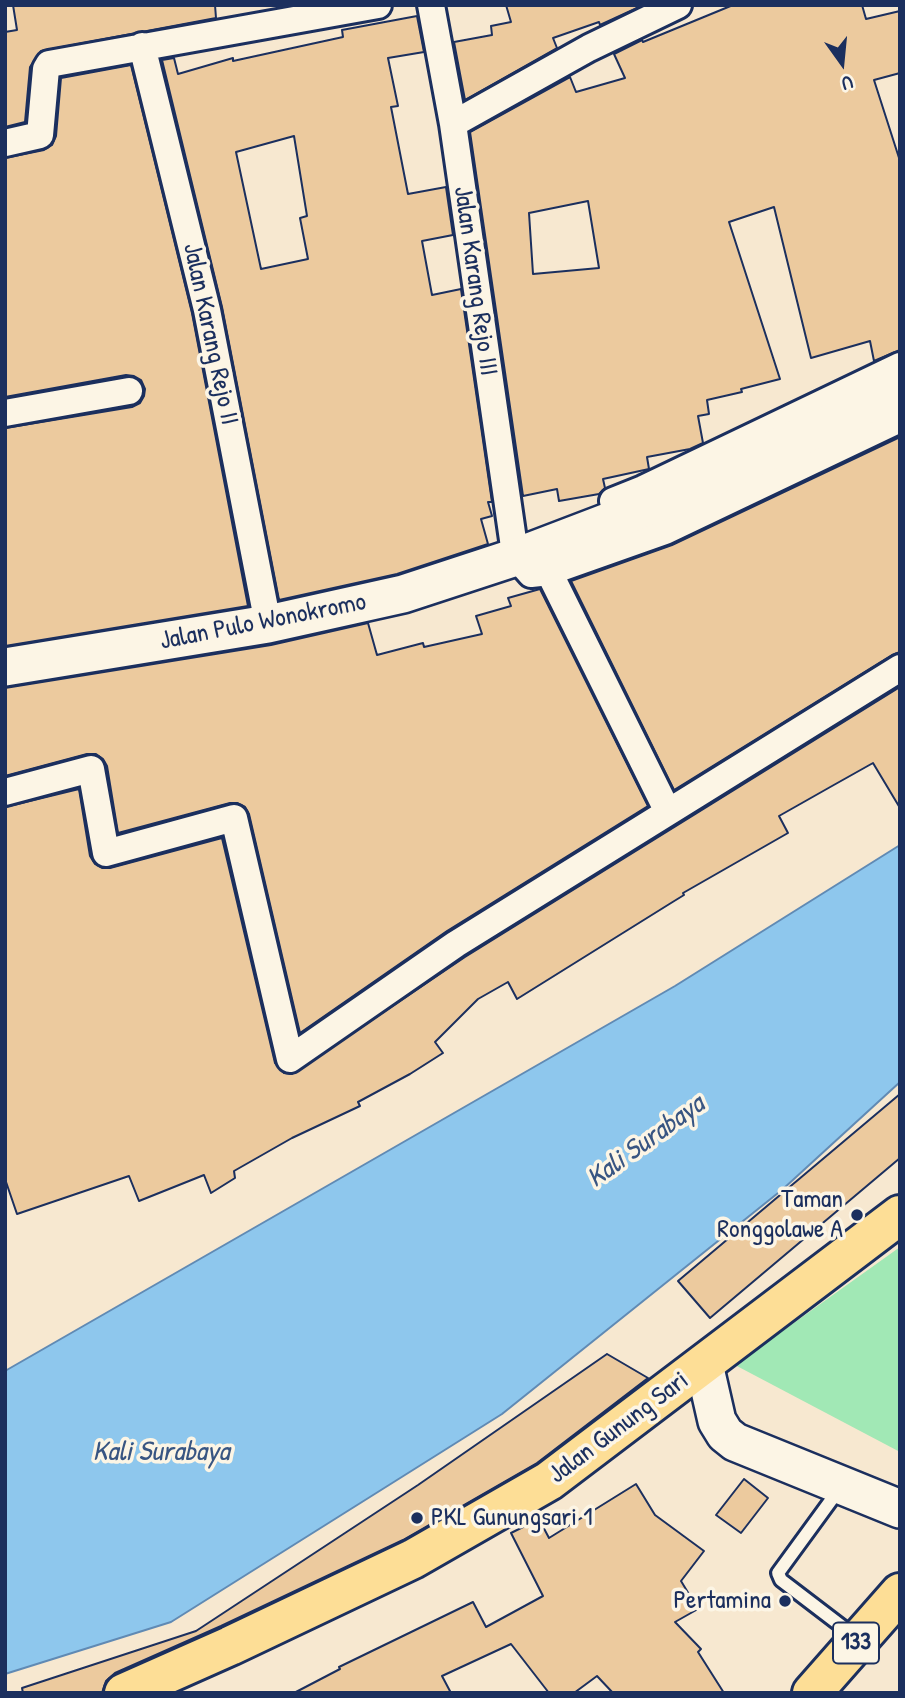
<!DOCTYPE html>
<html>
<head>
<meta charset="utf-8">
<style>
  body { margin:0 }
  #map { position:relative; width:905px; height:1698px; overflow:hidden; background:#f7e8d0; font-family:"Patrick Hand",sans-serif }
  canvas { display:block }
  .frame { position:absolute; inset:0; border:7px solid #1b2f5e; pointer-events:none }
  .north { position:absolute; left:807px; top:28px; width:70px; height:70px; -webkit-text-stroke:5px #fcf5e5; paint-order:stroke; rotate:165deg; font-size:19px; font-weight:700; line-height:28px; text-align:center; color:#1b2f5e }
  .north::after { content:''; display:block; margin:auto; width:24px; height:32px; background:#1b2f5e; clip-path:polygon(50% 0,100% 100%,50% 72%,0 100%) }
</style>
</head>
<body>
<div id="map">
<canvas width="905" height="1698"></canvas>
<div class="frame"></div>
<div class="north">U</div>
</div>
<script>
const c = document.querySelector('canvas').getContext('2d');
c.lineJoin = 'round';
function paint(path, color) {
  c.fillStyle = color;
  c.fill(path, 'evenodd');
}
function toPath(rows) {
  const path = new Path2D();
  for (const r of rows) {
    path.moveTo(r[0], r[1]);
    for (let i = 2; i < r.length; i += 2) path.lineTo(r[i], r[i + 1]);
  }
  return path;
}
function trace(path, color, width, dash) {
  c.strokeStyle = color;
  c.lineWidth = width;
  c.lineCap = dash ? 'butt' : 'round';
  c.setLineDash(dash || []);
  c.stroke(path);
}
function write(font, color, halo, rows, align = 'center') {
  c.font = font + ' "Patrick Hand",sans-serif';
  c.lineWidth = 7;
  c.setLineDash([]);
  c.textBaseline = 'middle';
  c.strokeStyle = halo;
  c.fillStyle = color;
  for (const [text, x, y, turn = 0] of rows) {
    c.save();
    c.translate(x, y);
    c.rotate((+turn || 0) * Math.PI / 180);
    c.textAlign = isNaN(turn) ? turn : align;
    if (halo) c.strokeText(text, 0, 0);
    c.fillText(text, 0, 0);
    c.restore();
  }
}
paint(toPath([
  [900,1247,900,1452,735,1365]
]), '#a1e8b5');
const water = toPath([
  [900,845,900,1082,783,1189,502,1414,171,1622,5,1674,5,1371,675,986,900,845]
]);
paint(water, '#8ec7ed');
trace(water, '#608ab4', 2);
const building = toPath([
  [13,5,215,5,216,18,41,51,30,67,25,122,5,127,5,32,17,30,13,5],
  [506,5,636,5,637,8,600,25,599,22,553,38,557,48,465,100,454,42,492,35,491,26,511,22,506,5],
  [733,5,862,5,866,19,900,11,900,73,874,80,900,161,900,350,874,361,870,341,811,358,774,207,729,222,780,379,741,389,742,392,707,400,709,414,698,416,703,443,690,449,647,457,649,469,603,479,605,488,599,494,559,501,557,489,523,496,470,132,570,77,576,92,625,78,614,54,642,40,643,42,733,5],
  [588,201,599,268,533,274,529,213,588,201],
  [417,16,424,52,388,58,398,106,391,107,408,194,446,187,453,235,422,241,432,295,461,289,492,502,488,502,492,516,481,519,488,544,397,574,279,600,222,307,162,60,174,58,178,74,233,58,233,61,343,37,342,30,417,16],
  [294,136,307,216,300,218,308,259,261,269,236,152,294,136],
  [131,65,192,313,248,606,5,646,5,428,132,407,140,403,144,396,145,389,141,380,134,376,126,375,5,397,5,158,44,150,52,145,56,136,61,78,131,65],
  [900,437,900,652,892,655,674,790,571,581,672,545,900,437],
  [540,589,648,806,447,931,300,1033,249,814,245,807,237,803,230,803,118,833,107,766,103,759,96,754,87,754,5,776,5,688,271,645,368,623,377,655,423,643,424,647,482,634,476,616,511,606,508,598,540,589],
  [900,687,900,808,873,763,832,786,779,816,788,833,683,893,684,895,671,903,517,999,508,982,478,999,435,1042,443,1053,410,1074,358,1102,360,1106,292,1138,234,1171,235,1178,211,1193,204,1175,139,1201,129,1176,17,1214,5,1179,5,807,79,789,90,856,95,864,102,868,110,868,222,838,275,1063,284,1073,292,1074,465,957,900,687],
  [900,1094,900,1158,710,1318,678,1281,900,1094],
  [607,1354,648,1378,537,1463,403,1540,221,1626,115,1673,106,1681,102,1693,23,1693,22,1688,196,1631,418,1485,607,1354],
  [744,1479,768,1498,741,1533,716,1515,744,1479],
  [636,1484,655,1515,704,1551,681,1581,698,1609,675,1622,701,1649,698,1652,724,1693,613,1693,597,1676,574,1693,549,1693,511,1644,442,1676,451,1693,294,1693,340,1669,339,1667,473,1602,486,1627,543,1596,511,1533,539,1519,549,1538,636,1484]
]);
paint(building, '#ecca9e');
trace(building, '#1b2f5e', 2);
const lane = toPath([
  [840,1488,778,1573,781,1580,857,1638]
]);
const street = toPath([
  [431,5,453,124,513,540,516,557,531,574,549,572,665,531,900,419],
  [142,46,207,310,268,624],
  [453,124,589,48,678,5],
  [5,143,40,135,46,69,49,64,378,5],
  [5,413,129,391],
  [613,501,643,489,900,366],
  [549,572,667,810],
  [5,792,91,769,106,853,234,818,290,1059,456,944,900,668]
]);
const secondary = toPath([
  [5,667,268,624,403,594,516,557,660,502,836,420,900,387],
  [704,1364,717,1421,725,1434,735,1442,900,1509]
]);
const primary = toPath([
  [124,1693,230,1646,413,1559,549,1481,900,1215],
  [812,1693,900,1593]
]);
trace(lane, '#1b2f5e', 18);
trace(street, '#1b2f5e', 32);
trace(secondary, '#1b2f5e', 42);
trace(primary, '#1b2f5e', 44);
trace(lane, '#fcf5e5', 12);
trace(street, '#fcf5e5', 26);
trace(secondary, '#fcf5e5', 37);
trace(primary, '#fdde96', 38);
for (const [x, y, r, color] of [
  [857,1215,7,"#1b2f5e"],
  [417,1518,7,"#1b2f5e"],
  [785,1601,7,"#1b2f5e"]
]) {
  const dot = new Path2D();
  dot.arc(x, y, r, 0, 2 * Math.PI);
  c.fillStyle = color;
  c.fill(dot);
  trace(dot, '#fcf5e5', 2.5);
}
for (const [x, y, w] of [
  [856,1643,46]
]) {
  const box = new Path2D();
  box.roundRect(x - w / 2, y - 20.5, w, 41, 5);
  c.fillStyle = '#fcf5e5';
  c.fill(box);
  trace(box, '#1b2f5e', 2);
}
write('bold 24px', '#1b2f5e', null, [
  ["133",856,1643]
]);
write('26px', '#1b2f5e', '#fcf5e5', [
  ["Jalan Karang Rejo III",475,281,82],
  ["Jalan Karang Rejo II",210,334,78],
  ["Jalan Pulo Wonokromo",263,622,-11],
  ["Jalan Gunung Sari",619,1428,-37]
]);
write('26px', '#1b2f5e', '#fcf5e5', [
  ["Taman",843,1200],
  ["Ronggolawe A",843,1230],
  ["PKL Gunungsari 1",431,1518,"left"],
  ["Pertamina",771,1601]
], 'right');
write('italic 28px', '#385582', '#fcf5e5', [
  ["Kali Surabaya",646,1142,-36],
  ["Kali Surabaya",161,1453]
]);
</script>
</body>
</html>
